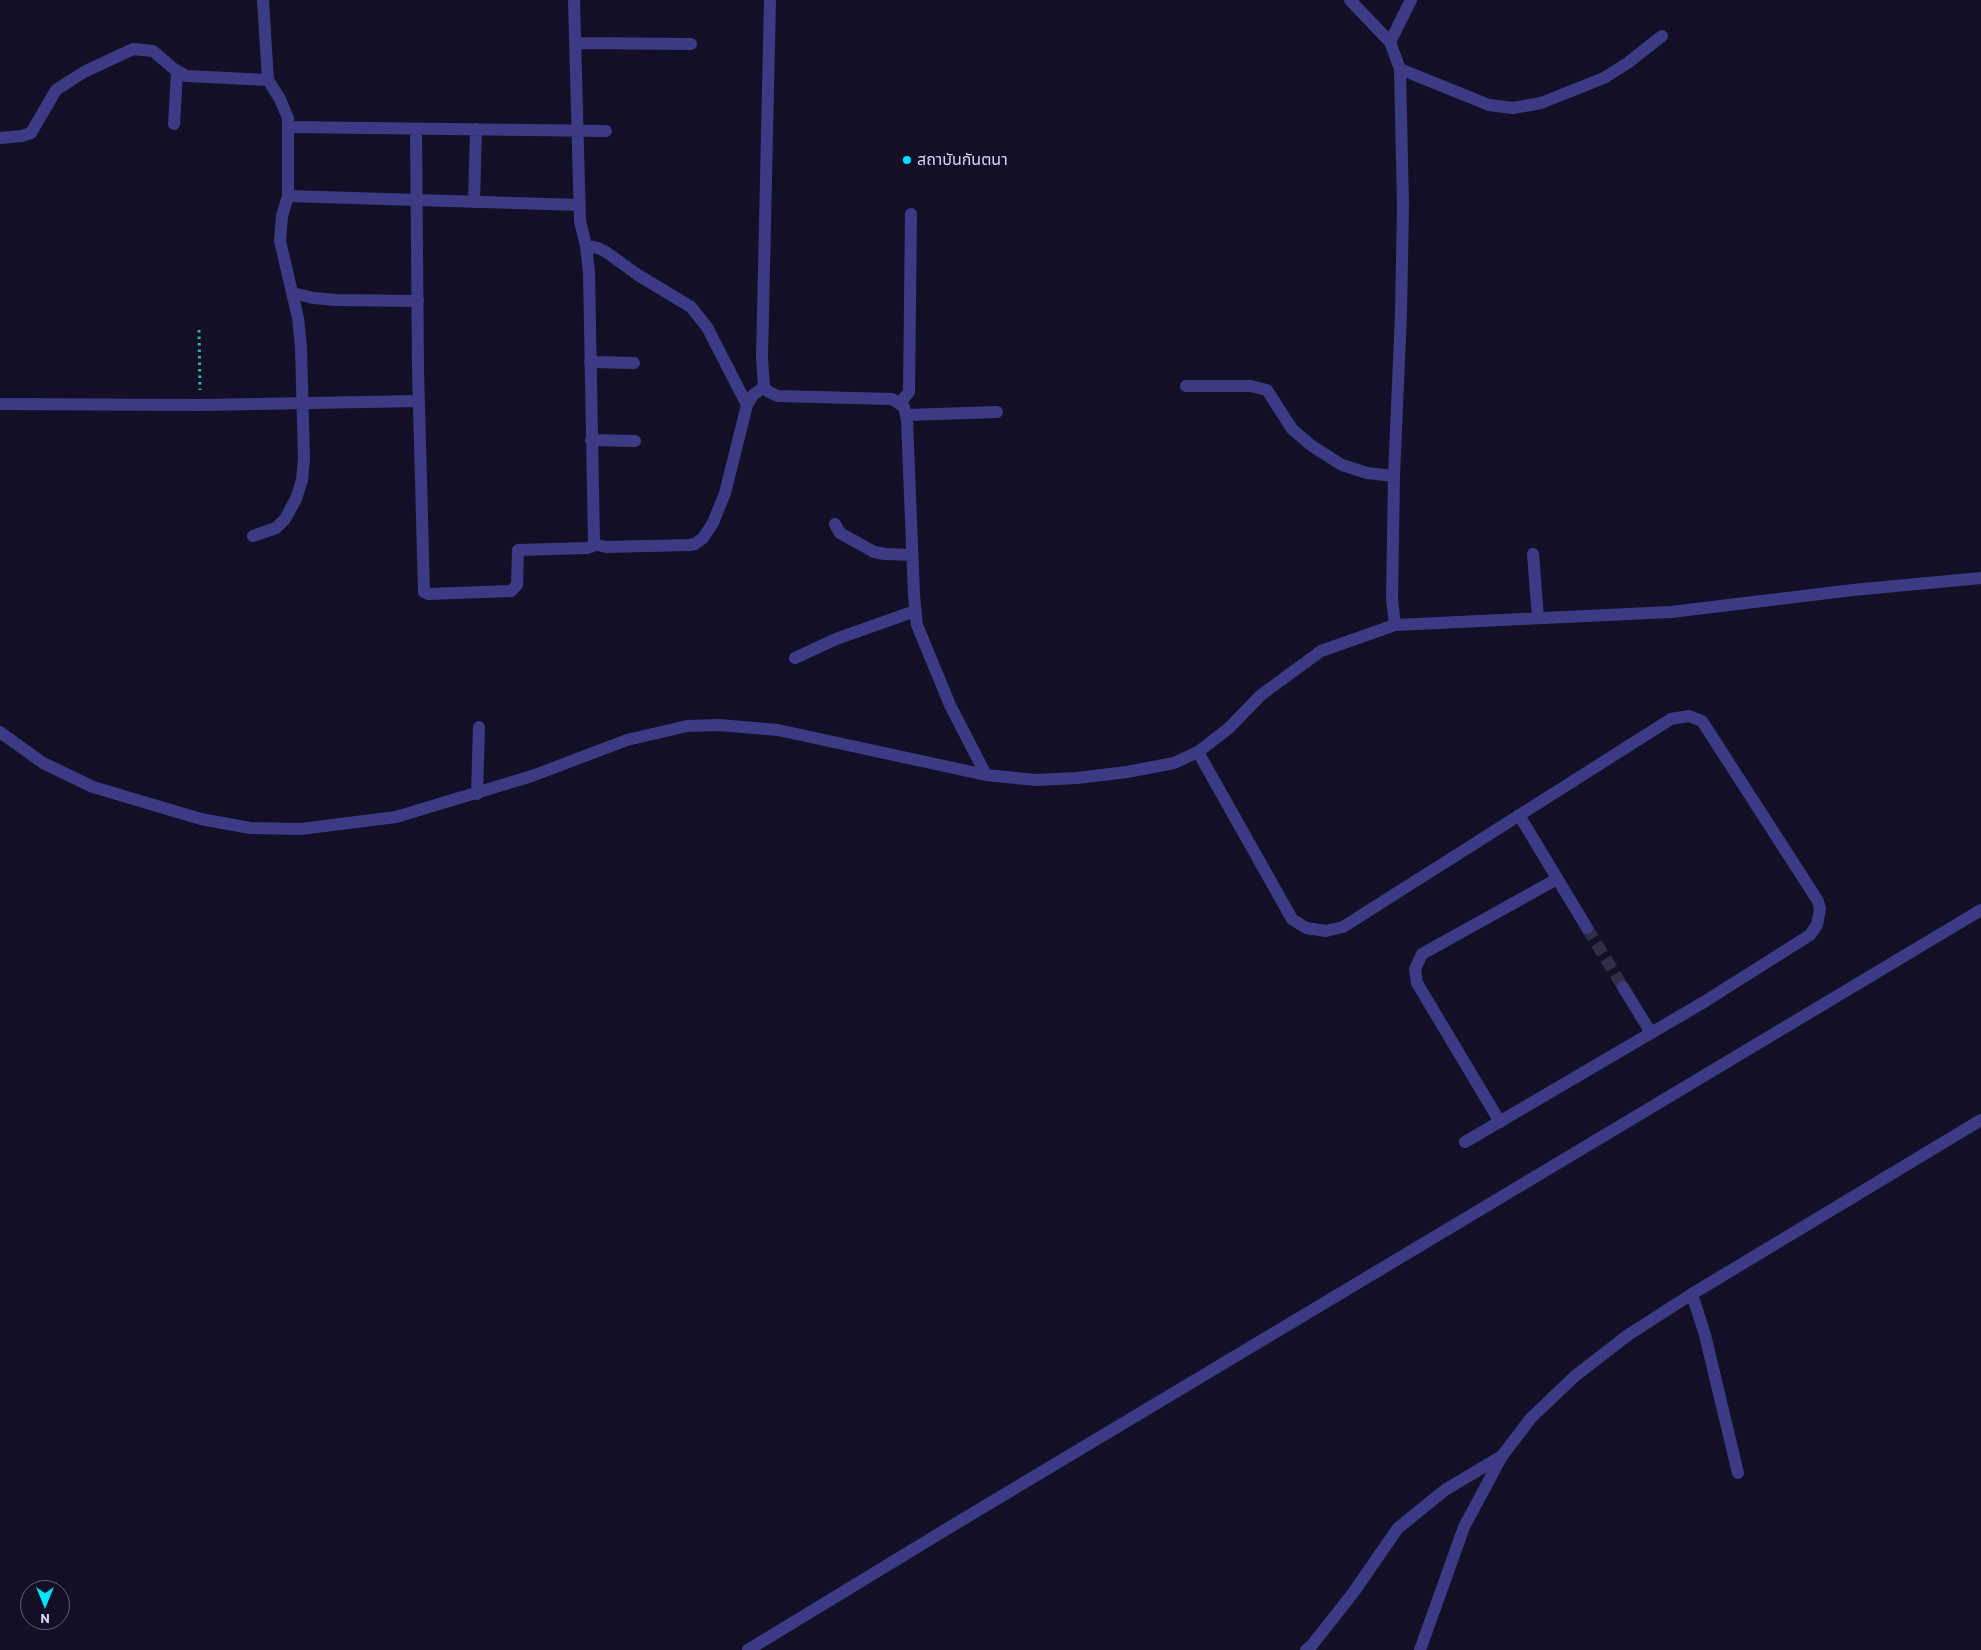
<!DOCTYPE html>
<html>
<head>
<meta charset="utf-8">
<style>
  body { margin:0 }
  #map { position:relative; width:1981px; height:1650px; overflow:hidden; background:#130f26; font-family:Barlow,sans-serif }
  canvas { display:block }
  .north { position:absolute; left:20px; top:1580px; width:50px; height:50px; box-sizing:border-box; background:#130f26; border:1px solid #625e7d; border-radius:50%; rotate:180deg; font-size:14px; font-weight:700; line-height:20px; text-align:center; color:#d9d4ff }
  .north::after { content:''; display:block; margin:auto; width:18px; height:22px; background:#00e5ff; clip-path:polygon(50% 0,100% 100%,50% 72%,0 100%) }
</style>
</head>
<body>
<div id="map">
<canvas width="1981" height="1650"></canvas>
<div class="north">N</div>
</div>
<script>
const c = document.querySelector('canvas').getContext('2d');
c.lineJoin = 'round';
function toPath(rows) {
  const path = new Path2D();
  for (const r of rows) {
    path.moveTo(r[0], r[1]);
    for (let i = 2; i < r.length; i += 2) path.lineTo(r[i], r[i + 1]);
  }
  return path;
}
function trace(path, color, width, dash) {
  c.strokeStyle = color;
  c.lineWidth = width;
  c.lineCap = dash ? 'butt' : 'round';
  c.setLineDash(dash || []);
  c.stroke(path);
}
function write(font, color, halo, rows, align = 'center') {
  c.font = font + ' Barlow,"Noto Sans Thai",sans-serif';
  c.lineWidth = 4.5;
  c.setLineDash([]);
  c.textBaseline = 'middle';
  c.strokeStyle = halo;
  c.fillStyle = color;
  for (const [text, x, y, turn = 0] of rows) {
    c.save();
    c.translate(x, y);
    c.rotate((+turn || 0) * Math.PI / 180);
    c.textAlign = isNaN(turn) ? turn : align;
    if (halo) c.strokeText(text, 0, 0);
    c.fillText(text, 0, 0);
    c.restore();
  }
}
trace(toPath([
  [1587,928,1623,987]
]), '#312d47', 12, [12, 6]);
trace(toPath([
  [199,330,200,390]
]), '#2fb8b0', 3, [2.5, 4]);
trace(toPath([
  [574,0,580,221,586,246,589,272,594,544,606,547,689,545,695,544,703,538,713,523,725,493,747,405,753,395,764,387],
  [770,0,762,358,764,387,769,392,778,396,892,399,904,407,907,420,914,595,917,625,950,705,986,775],
  [1350,0,1390,42,1400,69,1403,206,1401,314,1394,476,1392,599,1395,625],
  [1390,42,1411,0],
  [576,43,691,44],
  [1400,69,1489,105,1513,108,1541,103,1604,78,1629,62,1662,36],
  [174,124,177,72],
  [289,127,606,131],
  [416,129,418,369,424,592,428,594,511,591,517,585,518,550,587,548,596,545],
  [0,138,22,136,31,133,56,90,84,72,133,49,153,51,174,69,186,76,268,80],
  [288,196,579,205],
  [474,202,476,129],
  [586,246,598,248,606,252,638,275,691,307,707,327,747,405],
  [293,293,313,298,336,300,418,301],
  [590,362,634,363],
  [1186,386,1251,386,1267,390,1292,429,1312,446,1342,465,1367,473,1394,476],
  [900,403,909,392,911,214],
  [0,404,201,405,419,401],
  [907,415,997,412],
  [591,440,635,441],
  [835,524,840,533,874,552,885,554,912,555],
  [253,536,276,528,285,519,296,499,302,480,304,459,301,347,298,318,280,241,282,216,288,196,288,118,280,99,268,80,263,0],
  [1533,554,1538,618],
  [795,658,836,639,915,611],
  [0,732,43,763,93,787,201,819,250,828,301,829,396,817,532,776,627,740,687,726,719,725,778,730,986,775,1036,780,1077,778,1127,772,1174,763,1198,752,1229,728,1261,695,1321,651,1395,625,1671,612,1853,590,1981,578],
  [1198,752,1292,919,1306,928,1326,931,1343,927,1671,719,1689,716,1702,721,1818,901,1820,909,1817,925,1810,935,1704,1002,1465,1142],
  [477,794,479,727],
  [1519,815,1587,928],
  [1623,987,1651,1033],
  [1500,1122,1417,983,1415,969,1422,954,1557,879],
  [1692,1294,1705,1335,1738,1473],
  [748,1650,960,1521,1981,910],
  [1306,1650,1312,1645,1353,1593,1398,1528,1445,1490,1502,1456],
  [1420,1650,1464,1527,1502,1456,1531,1418,1575,1376,1628,1335,1692,1294,1981,1120]
]), '#3d3a85', 12);
for (const [x, y, r, color] of [
  [907,160,5,"#00e5ff"]
]) {
  const dot = new Path2D();
  dot.arc(x, y, r, 0, 2 * Math.PI);
  c.fillStyle = color;
  c.fill(dot);
  trace(dot, '#130f26', 2);
}
write('16px', '#d9d4ff', '#130f26', [
  ["สถาบันกันตนา",917,160]
], 'left');
</script>
</body>
</html>
